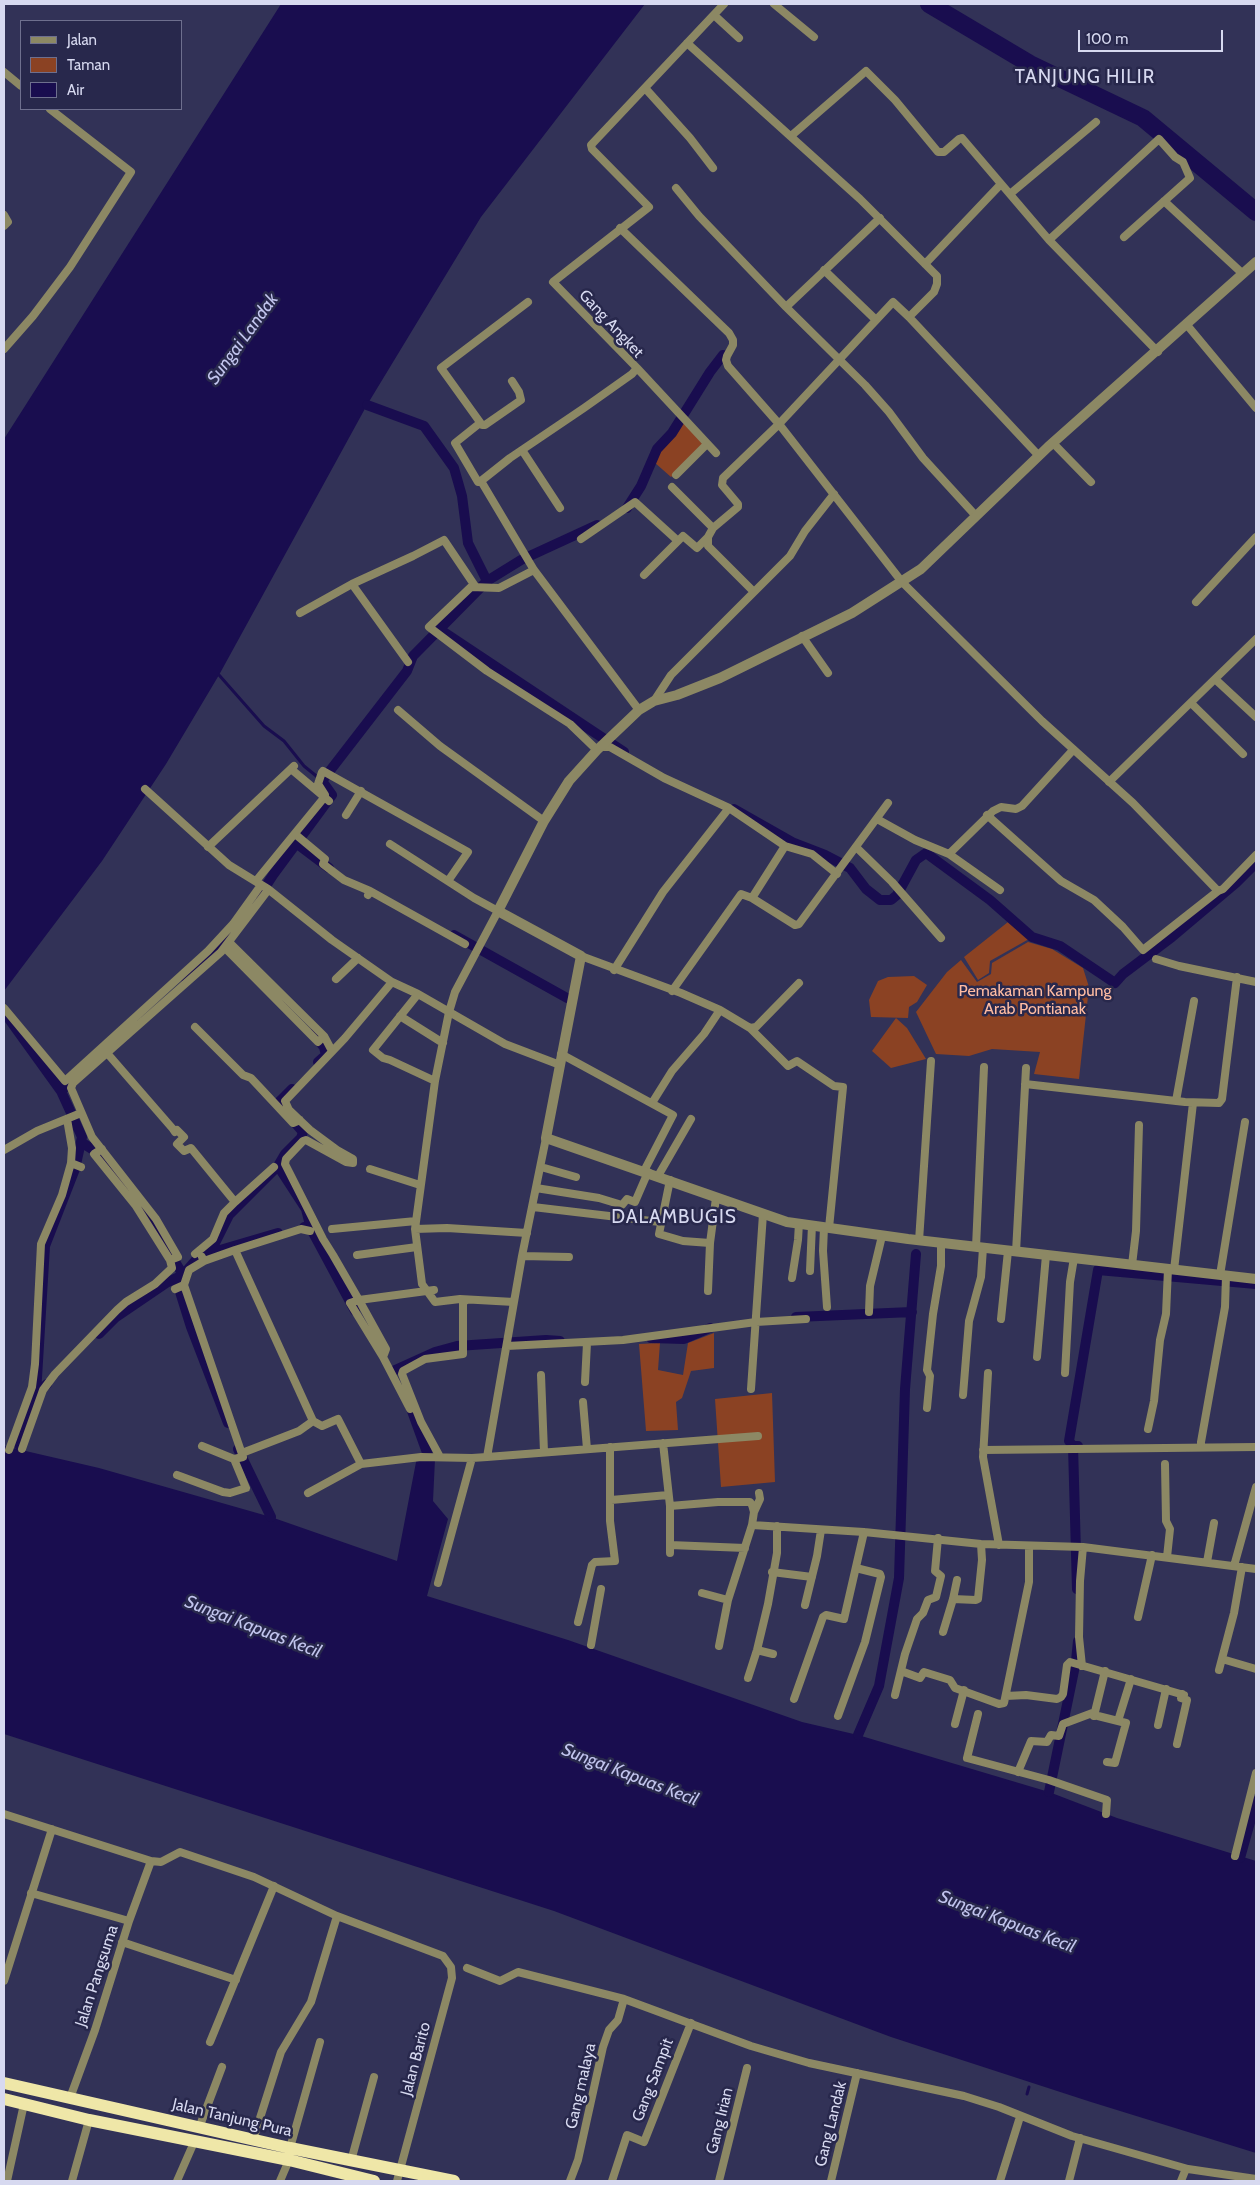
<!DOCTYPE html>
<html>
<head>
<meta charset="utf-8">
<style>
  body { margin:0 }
  #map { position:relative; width:1260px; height:2185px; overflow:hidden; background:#323257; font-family:Cabin,sans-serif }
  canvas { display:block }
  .frame { position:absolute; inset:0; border:5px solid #d7d9f0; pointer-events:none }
  .legend { position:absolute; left:20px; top:20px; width:162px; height:90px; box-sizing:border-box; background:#28284c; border:1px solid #6e6f8e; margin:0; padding:6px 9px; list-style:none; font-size:15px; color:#d7d9f0 }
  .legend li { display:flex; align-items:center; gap:10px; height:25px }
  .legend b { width:25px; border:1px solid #6e6f8e }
  .scale { position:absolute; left:1078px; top:30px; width:145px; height:22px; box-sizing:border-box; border:2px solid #d7d9f0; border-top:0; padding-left:6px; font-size:15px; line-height:18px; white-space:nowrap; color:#d7d9f0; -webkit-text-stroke:4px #28284c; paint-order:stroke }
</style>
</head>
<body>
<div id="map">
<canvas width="1260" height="2185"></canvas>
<div class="frame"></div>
<ul class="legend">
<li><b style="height:6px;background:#8c8864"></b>Jalan</li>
<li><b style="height:14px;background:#8b4223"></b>Taman</li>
<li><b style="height:14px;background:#190d4f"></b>Air</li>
</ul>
<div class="scale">100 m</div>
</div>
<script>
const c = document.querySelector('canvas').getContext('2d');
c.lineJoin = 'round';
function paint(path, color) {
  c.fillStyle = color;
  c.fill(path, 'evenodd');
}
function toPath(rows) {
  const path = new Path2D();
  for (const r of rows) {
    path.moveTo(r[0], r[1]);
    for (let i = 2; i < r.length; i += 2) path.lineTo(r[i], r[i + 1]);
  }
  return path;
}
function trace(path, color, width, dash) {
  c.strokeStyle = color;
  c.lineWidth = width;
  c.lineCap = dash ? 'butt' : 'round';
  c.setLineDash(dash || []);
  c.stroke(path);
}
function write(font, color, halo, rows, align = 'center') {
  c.font = font + ' Cabin,sans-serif';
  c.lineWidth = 5;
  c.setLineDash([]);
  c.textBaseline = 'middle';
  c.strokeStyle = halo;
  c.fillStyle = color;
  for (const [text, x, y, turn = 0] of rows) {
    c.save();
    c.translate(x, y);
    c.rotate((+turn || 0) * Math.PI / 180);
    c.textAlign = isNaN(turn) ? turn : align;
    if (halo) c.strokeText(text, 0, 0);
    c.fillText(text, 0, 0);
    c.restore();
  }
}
paint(toPath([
  [686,422,707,444,671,477,654,462,668,440,678,428],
  [1008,922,1029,939,990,961,989,973,978,980,964,957],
  [1028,942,1052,949,1083,968,1089,987,1079,1079,1034,1074,1040,1052,992,1049,969,1056,936,1054,916,1012,947,972,961,960,977,982,991,974,992,963],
  [914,976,927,985,917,1002,909,1007,908,1018,871,1017,869,1000,878,981,888,977],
  [896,1018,907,1028,926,1059,891,1068,872,1051],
  [714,1333,714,1368,691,1371,682,1398,676,1402,678,1430,646,1431,639,1344,660,1343,658,1370,683,1375,688,1343],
  [772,1393,775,1482,721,1487,715,1399]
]), '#8b4223');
paint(toPath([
  [281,4,645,4,481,217,367,405,219,675,166,764,102,861,4,991,4,439],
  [4,1446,99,1468,271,1517,397,1561,417,1457,435,1459,433,1501,448,1519,427,1596,568,1640,802,1722,858,1735,1049,1792,1117,1818,1256,1861,1256,2153,1091,2102,891,2037,554,1911,4,1734]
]), '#190d4f');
trace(toPath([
  [219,675,264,726,284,741,304,766,320,779],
  [1027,2094,1029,2087]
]), '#190d4f', 3);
trace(toPath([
  [367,405,424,426,454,468,462,496,468,543,487,581],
  [627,508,641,486,657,449,672,433,710,372,723,355],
  [439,629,624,752],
  [734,809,794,843,825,855,850,868,866,889,880,900,891,900,897,895,916,860,926,853,990,900,1032,937,1060,946,1115,983,1123,974,1172,937,1236,883,1256,863],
  [296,843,329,868],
  [260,895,273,875,332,795,322,781,407,671,413,656,487,581,521,560,597,525],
  [454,935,567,998],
  [186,979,230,935],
  [264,981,286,1005],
  [4,1012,61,1091,82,1137,75,1169,45,1246,36,1394],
  [313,1034,324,1047,326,1055,318,1062],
  [61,1091,78,1075],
  [81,1142,95,1151,120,1178,150,1220,183,1275],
  [278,1166,306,1209,311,1229],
  [304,1227,311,1229,355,1311],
  [210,1253,278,1233],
  [176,1279,191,1327,228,1423],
  [796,1317,912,1312],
  [99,1334,116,1317,166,1283,183,1275,202,1253,210,1253,229,1215,278,1166,285,1154,301,1138,303,1132,278,1103,292,1089],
  [651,1338,684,1339,710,1328],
  [393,1371,435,1352,457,1346,546,1340,560,1341],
  [408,1400,429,1458],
  [19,1445,36,1394,47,1384],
  [1073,1446,1069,1441,1098,1270,1256,1284],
  [238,1449,271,1517],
  [1077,1589,1073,1446,1078,1446],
  [858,1735,879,1686,899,1578,905,1389,916,1254],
  [1049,1792,1076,1661,1078,1641],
  [1240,1858,1256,1801]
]), '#190d4f', 10);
trace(toPath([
  [929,4,1030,64,1143,118,1256,212]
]), '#190d4f', 18);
trace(toPath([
  [774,4,814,37],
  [714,15,739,38],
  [687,43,860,199,937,276,937,284,934,292,909,317],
  [4,72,21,86],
  [645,88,690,138,713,168],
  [791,136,866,71,895,100,938,152,944,152,959,139,962,138,1049,240,1158,352],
  [676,188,699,216,786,307,865,385,889,412,923,458,976,516],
  [1010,194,1096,122],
  [1164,201,1243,274],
  [4,215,8,222,4,226],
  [620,228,729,333,733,340,733,345,727,356,726,360,728,366,779,424,902,582,1042,721,1133,803,1218,891,1223,889,1256,855],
  [1049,240,1159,139,1175,157,1183,162,1190,178,1124,237],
  [925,264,1000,185],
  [824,270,876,320],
  [786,307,880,218],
  [1187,325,1256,408],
  [4,349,33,316,70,267,131,172,50,109],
  [637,368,716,453],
  [512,381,519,392,521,400,485,425,482,425,441,368,528,302],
  [480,423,455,443,478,482,481,481],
  [1053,443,1091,482],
  [522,450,560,508],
  [676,475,707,444],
  [672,487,713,528,708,537,708,546,754,592],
  [713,528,738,507,738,504,722,485,723,478,779,424,893,302,909,317,1039,456],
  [581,539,635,502,678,541,644,575],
  [678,541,683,536,697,548,708,537],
  [534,570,499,588,471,587,429,627,487,671,570,724,597,750],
  [352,584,413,556,444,540,475,586],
  [1196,602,1256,537],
  [300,613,352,584,408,662],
  [802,636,828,673],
  [1215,679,1256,717],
  [654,701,671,675,790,556,805,531,834,494],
  [1191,703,1243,754],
  [398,710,440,746,544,821],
  [639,710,534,570,481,481,510,458,584,408,632,374,637,368,553,282,649,207,592,149,591,145,724,4],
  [600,747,610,747,664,778,729,808,785,846,812,854,837,874],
  [291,769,329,801],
  [323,771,468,852,448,881],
  [1109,782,1256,639],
  [145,789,229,865,268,889,332,940,392,982,418,994,505,1044,560,1065],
  [346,815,361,791],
  [987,815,1061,881,1094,900,1123,927,1143,950,1218,891],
  [877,819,915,840,949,854,1000,890],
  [295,834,325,859,323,864,344,880,370,891,368,895],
  [390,844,474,898,498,911,455,992,449,1012,435,1081,415,1229,422,1284,435,1302,460,1299,514,1302],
  [208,847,294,766],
  [856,847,892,882,941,938],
  [949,854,993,811,1001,807,1016,809,1022,806,1073,750],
  [256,881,323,799,325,795,318,784,322,772],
  [370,891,465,944],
  [752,898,785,846],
  [229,942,324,1036,332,1051],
  [225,948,318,1042,324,1036],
  [581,956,681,993,720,1010,750,1028,756,1027,799,983],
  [1156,959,1179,966,1256,982],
  [614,970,663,892,729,808],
  [336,979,358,958],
  [392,982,345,1038,285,1101,289,1110,310,1130,337,1150,353,1159,353,1163,346,1162,306,1140,303,1141,286,1159,285,1164,323,1239,333,1255,359,1300,386,1349,383,1357,350,1303,359,1300,434,1290],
  [672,991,741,894,752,898,795,925,799,924,888,803],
  [418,994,373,1050,383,1058,390,1060,435,1081],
  [4,1008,65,1081,208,951,233,924,261,885],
  [400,1016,443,1043],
  [195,1027,243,1075,251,1078,293,1123,300,1120],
  [750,1028,788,1066,797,1061,834,1086,843,1087,829,1228],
  [107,1053,173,1129,175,1132,177,1130,184,1137,177,1144,184,1151,191,1148,235,1202,274,1167],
  [561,1054,673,1115,644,1171],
  [1025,1084,1185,1102,1219,1103,1222,1099,1237,977],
  [1176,1101,1194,1001],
  [652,1103,672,1071,704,1034,720,1010],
  [4,1150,37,1131,81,1113],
  [71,1163,81,1167],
  [541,1167,576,1177],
  [370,1169,420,1185],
  [658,1176,691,1119],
  [670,1180,659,1234,683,1241,710,1243],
  [536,1188,599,1198,622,1205,627,1199,635,1202,648,1172],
  [533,1207,660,1222],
  [824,1227,823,1251,827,1307],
  [332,1229,416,1221],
  [415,1229,447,1228,527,1233],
  [919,1241,931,1061],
  [976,1247,984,1067],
  [235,1250,301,1229,310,1231],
  [1016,1252,1026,1068],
  [195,1254,213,1239,224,1213,235,1202],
  [357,1255,417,1247],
  [522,1256,569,1257],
  [170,1260,178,1257,156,1219,92,1137,71,1088,73,1083,221,952,268,890],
  [204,1261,235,1250,313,1421,299,1431,242,1453],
  [1132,1265,1136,1231,1139,1125],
  [1174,1270,1193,1103],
  [810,1271,812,1225],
  [1220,1275,1245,1122],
  [792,1278,798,1240,799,1223],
  [184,1285,243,1457,234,1459,202,1446],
  [175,1289,184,1285,189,1270,204,1261,202,1257],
  [708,1291,710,1243,716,1198],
  [869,1312,870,1286,882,1236],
  [1001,1319,1008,1251],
  [507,1346,623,1340,756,1322,806,1319],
  [383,1357,410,1409,415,1407],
  [1037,1357,1046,1255],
  [988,1373,983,1457,999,1545],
  [1065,1373,1070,1282,1074,1258],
  [541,1375,544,1452],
  [585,1382,587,1343],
  [751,1389,763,1214],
  [963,1395,969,1321,981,1277,983,1248],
  [583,1402,587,1449],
  [927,1408,930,1376,927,1370,933,1314,941,1266,941,1243],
  [313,1421,322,1426,338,1419,361,1464],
  [1148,1429,1154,1401,1160,1340,1166,1314,1168,1269],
  [1201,1442,1225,1307,1226,1276],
  [663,1443,670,1506,670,1553],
  [22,1449,43,1390,55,1374,117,1310,126,1302,155,1284,172,1268,170,1260,136,1206,94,1154,102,1149],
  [9,1450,32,1387,35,1364,41,1244,62,1195,71,1163,72,1148,67,1119],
  [983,1450,1256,1447],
  [440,1457,421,1422,402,1374,403,1371,425,1359,463,1354,463,1302,467,1300],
  [487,1457,758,1436],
  [1165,1464,1166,1521,1170,1529,1167,1557],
  [177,1475,223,1492,230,1493,246,1488,234,1459],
  [308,1493,361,1464,421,1457,472,1458,487,1457,522,1256,546,1138],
  [611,1500,668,1495],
  [670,1506,718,1502,750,1502,752,1505,754,1512,752,1525,728,1600,719,1646],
  [754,1512,760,1499,759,1493],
  [752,1525,864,1532,981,1544,1083,1547,1256,1569],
  [670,1545,745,1548],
  [1207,1562,1214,1523],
  [1234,1566,1256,1487],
  [772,1572,812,1577],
  [438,1583,472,1458],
  [702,1593,728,1600],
  [953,1599,976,1600,978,1599,982,1560,981,1544],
  [805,1605,817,1556,821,1530],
  [1138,1617,1152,1555],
  [578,1622,592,1565,595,1562,615,1561,610,1521,610,1447],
  [943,1632,953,1599,957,1580],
  [591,1645,601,1589],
  [757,1650,773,1654],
  [1222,1659,1256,1669],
  [1082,1666,1079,1637,1080,1581,1083,1547],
  [1219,1670,1234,1613,1242,1567],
  [901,1671,920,1678,924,1672,950,1680,955,1688,999,1704,1004,1703,1029,1582,1029,1546],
  [748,1678,757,1650,768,1604,777,1553,777,1526],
  [895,1695,905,1654,917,1619,923,1613,928,1600,936,1597,941,1576,935,1571,938,1538],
  [1006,1696,1026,1695,1057,1699,1061,1697,1063,1694,1067,1665,1070,1662,1184,1695],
  [794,1699,823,1617,826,1615,844,1619,864,1532],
  [978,1714,967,1758,1049,1780,1107,1800,1106,1814],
  [1094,1715,1126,1723,1115,1763,1107,1762],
  [838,1716,865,1642,881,1577,880,1574,856,1568],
  [1094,1716,1105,1671],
  [1118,1721,1131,1679],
  [955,1724,964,1690],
  [1158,1725,1166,1689],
  [1177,1744,1187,1700,1181,1698,1182,1694],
  [1018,1772,1031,1741,1047,1742,1051,1735,1059,1736,1063,1724,1095,1712],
  [4,1814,151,1861,161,1862,180,1852,254,1877,337,1916,443,1956,451,1967,452,1978,397,2181],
  [1235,1856,1256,1773],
  [31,1893,129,1921],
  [122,1942,236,1980],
  [467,1968,500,1981,518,1972,624,1999,751,2046,809,2063,964,2096,999,2107,1072,2136,1188,2169],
  [4,1981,52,1829],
  [210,2042,274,1886],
  [70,2098,95,2030,129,1921,151,1861],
  [199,2128,222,2067],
  [253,2140,281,2052,311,2002,337,1916],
  [290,2148,320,2042],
  [351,2161,374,2077],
  [7,2181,24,2104],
  [72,2181,89,2120],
  [177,2181,195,2140],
  [280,2181,289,2160],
  [570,2181,578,2160,603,2047,609,2030,618,2020,624,1999],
  [612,2181,627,2135,644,2142,691,2023],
  [719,2181,747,2068],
  [831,2181,857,2073],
  [1000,2181,1019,2120],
  [1069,2181,1080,2138],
  [1181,2181,1185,2171,1188,2169,1256,2179]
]), '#8c8864', 8);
trace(toPath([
  [1256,262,1048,447,921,569,852,613,720,678,677,695,654,701,639,710,597,750,569,781,544,821,498,911,581,956,546,1138,787,1222,908,1239,1256,1279]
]), '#8c8864', 10);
trace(toPath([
  [4,2083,290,2148,454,2181],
  [4,2099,89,2120,289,2160,374,2181]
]), '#efe7a8', 12);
write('16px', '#d7d9f0', '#28284c', [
  ["Gang Angket",611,324,47],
  ["Jalan Pangsuma",97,1976,-72],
  ["Jalan Barito",416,2059,-75],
  ["Gang Sampit",653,2080,-69],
  ["Gang malaya",581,2086,-77],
  ["Jalan Tanjung Pura",232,2118,13],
  ["Gang Irian",720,2121,-76],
  ["Gang Landak",831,2124,-76]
]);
write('16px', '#ffbca2', '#28284c', [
  ["Pemakaman Kampung",1035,991],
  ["Arab Pontianak",1035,1009]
]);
write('italic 18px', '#c2c5ee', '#28284c', [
  ["Sungai Landak",243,339,-54],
  ["Sungai Kapuas Kecil",253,1627,21],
  ["Sungai Kapuas Kecil",630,1775,21],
  ["Sungai Kapuas Kecil",1007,1922,21]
]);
c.letterSpacing = '1px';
write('19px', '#d7d9f0', '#28284c', [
  ["TANJUNG HILIR",1085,77],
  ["DALAMBUGIS",674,1217]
]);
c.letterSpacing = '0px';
</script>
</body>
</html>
